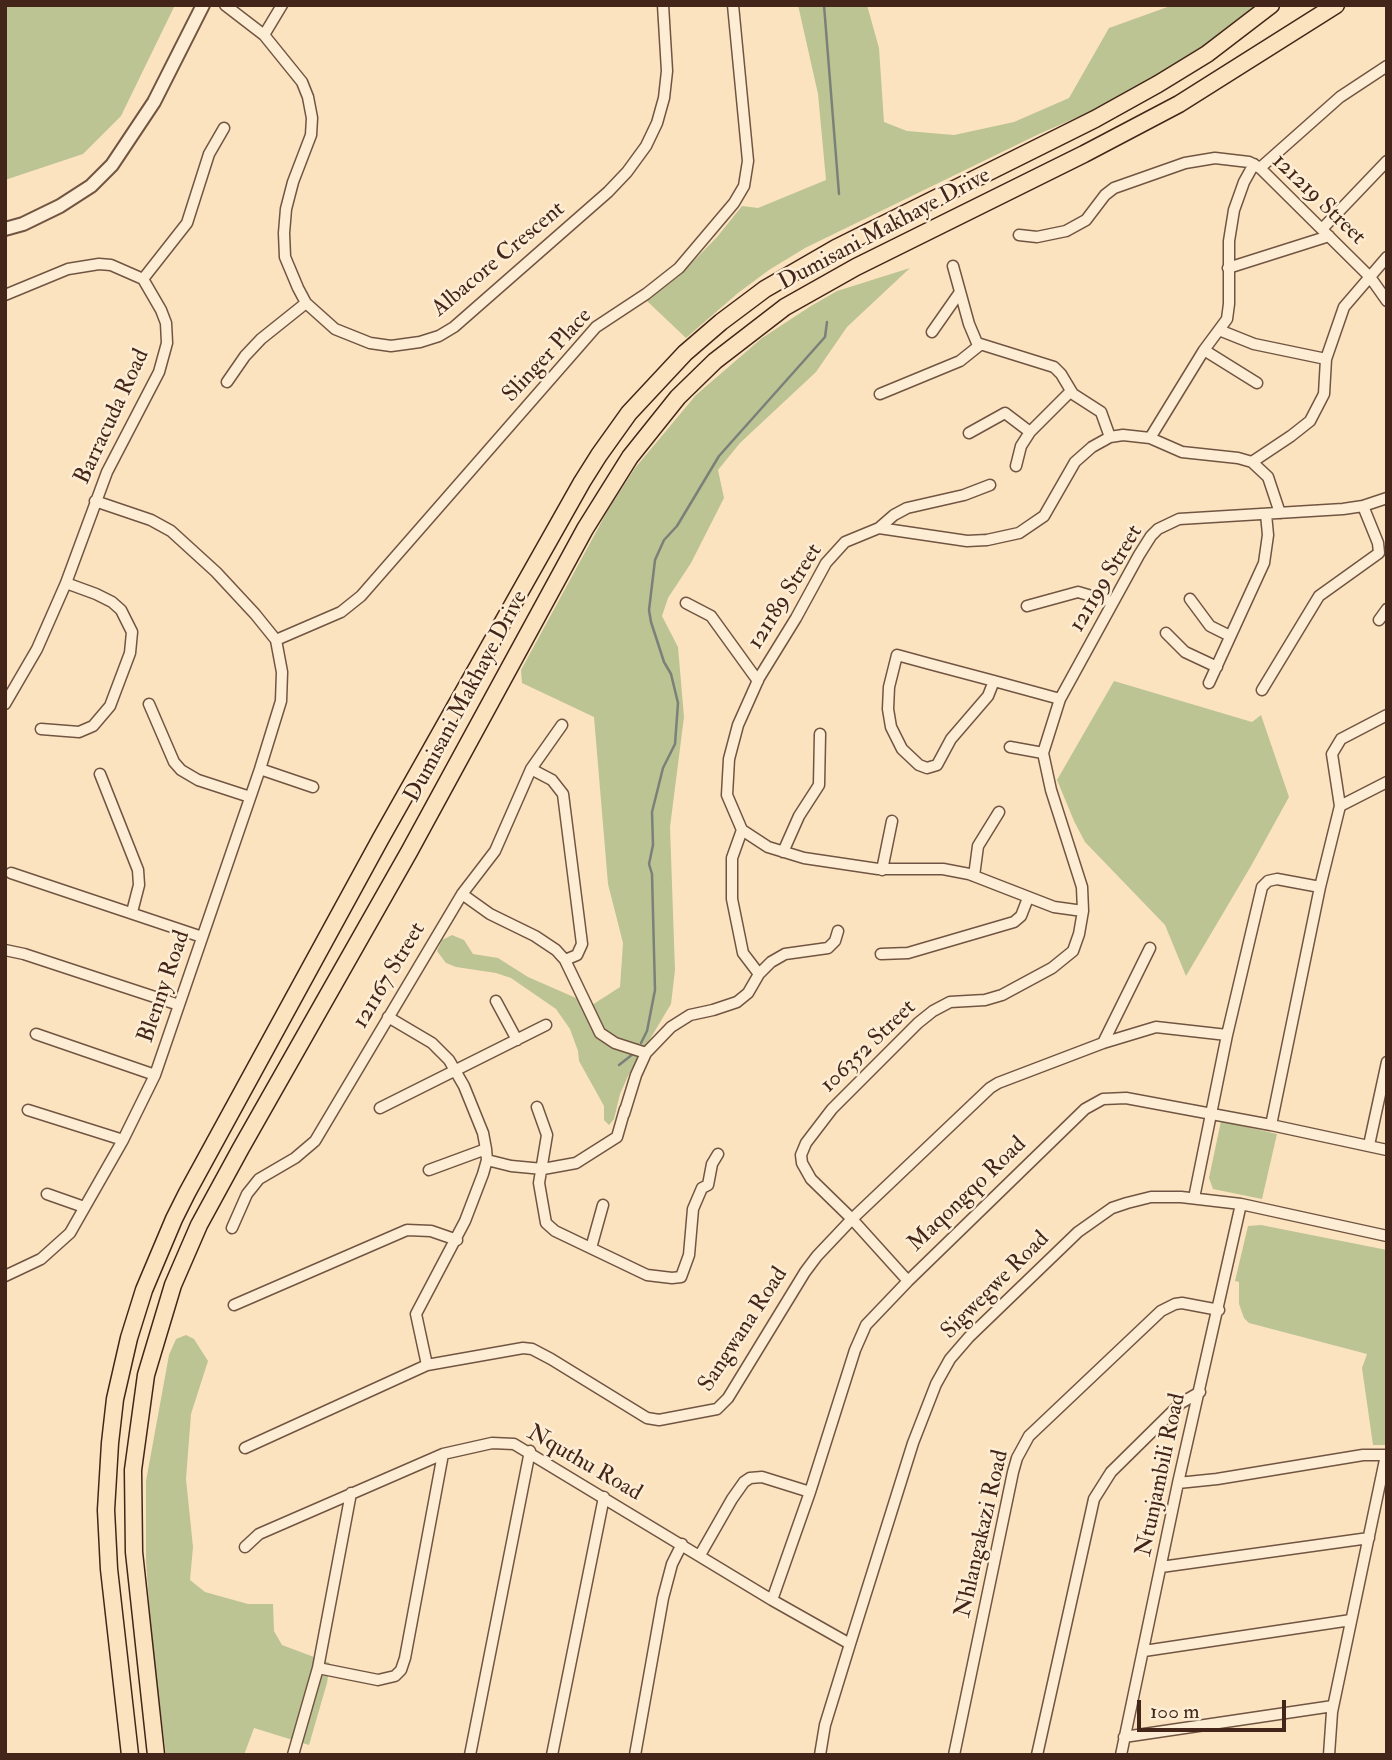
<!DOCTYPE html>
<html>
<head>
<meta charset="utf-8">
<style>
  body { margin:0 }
  #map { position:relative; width:1392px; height:1760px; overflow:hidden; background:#fce3bf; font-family:"IM FELL Double Pica",serif }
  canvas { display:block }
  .frame { position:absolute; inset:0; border:7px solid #432619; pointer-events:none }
  .scale { position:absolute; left:1137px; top:1700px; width:149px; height:32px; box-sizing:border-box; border:4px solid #432619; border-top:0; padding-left:9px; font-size:21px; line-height:24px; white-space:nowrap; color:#432619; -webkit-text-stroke:5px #fdedd5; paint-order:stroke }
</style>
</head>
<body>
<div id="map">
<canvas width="1392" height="1760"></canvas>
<div class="frame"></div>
<div class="scale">100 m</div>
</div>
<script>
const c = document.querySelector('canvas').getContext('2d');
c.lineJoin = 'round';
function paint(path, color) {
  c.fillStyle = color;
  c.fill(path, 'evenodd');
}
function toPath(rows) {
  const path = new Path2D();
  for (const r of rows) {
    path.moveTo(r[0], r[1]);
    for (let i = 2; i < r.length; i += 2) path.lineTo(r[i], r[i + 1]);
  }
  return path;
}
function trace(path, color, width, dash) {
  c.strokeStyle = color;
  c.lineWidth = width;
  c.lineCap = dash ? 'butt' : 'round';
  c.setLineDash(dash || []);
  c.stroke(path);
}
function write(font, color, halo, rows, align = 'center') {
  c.font = font + ' "IM FELL Double Pica",serif';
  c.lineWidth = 5;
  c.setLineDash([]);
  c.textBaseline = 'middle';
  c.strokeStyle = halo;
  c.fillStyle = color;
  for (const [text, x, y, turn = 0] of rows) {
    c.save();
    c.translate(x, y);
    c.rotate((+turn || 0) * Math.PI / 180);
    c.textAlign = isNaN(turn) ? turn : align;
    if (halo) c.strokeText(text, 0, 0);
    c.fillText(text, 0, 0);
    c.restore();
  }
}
paint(toPath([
  [5,5,175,5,121,116,83,154,5,180],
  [798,5,867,5,879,48,884,122,907,131,954,135,1014,122,1069,98,1109,28,1173,5,1260,5,1185,60,1110,103,1039,134,805,248,769,270,738,293,686,338,647,301,678,277,717,237,742,206,758,208,826,180,818,94],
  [910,268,847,327,816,372,740,443,718,470,724,498,691,563,668,598,662,616,678,647,684,717,670,827,675,970,671,1004,628,1076,620,1094,614,1119,609,1125,604,1120,604,1106,579,1061,578,1051,570,1029,556,1009,511,978,496,973,456,967,446,963,437,951,442,940,452,935,464,940,473,954,498,958,528,977,592,1005,620,987,623,943,608,884,594,717,522,683,521,670,608,510,635,468,696,395,762,338,811,306,837,291],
  [1114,681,1252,722,1261,715,1289,797,1251,866,1186,976,1165,925,1085,842,1074,821,1057,780],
  [1221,1121,1277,1134,1262,1199,1213,1189,1209,1178],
  [1261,1225,1387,1250,1387,1445,1373,1445,1362,1368,1367,1354,1249,1323,1244,1318,1239,1304,1239,1282,1235,1281,1248,1226],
  [186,1335,194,1339,208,1361,191,1414,186,1479,193,1547,190,1580,205,1592,248,1604,273,1604,274,1631,282,1645,330,1663,327,1683,309,1745,254,1728,244,1755,166,1755,152,1645,146,1562,146,1481,169,1355,176,1339]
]), '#bcc494');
trace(toPath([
  [824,5,839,194],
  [641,1043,647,1031,655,990,652,874,649,864,653,845,652,812,663,768,675,744,678,703,671,674,664,662,651,622,649,610,655,560,664,540,677,526,719,456,825,337,827,322],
  [619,1065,633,1054]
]), '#7b8178', 2.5);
const minor = toPath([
  [225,5,264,35,302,82,308,97,312,118,311,135,293,182,286,209,284,233,285,257,298,288,306,303,335,329,370,343,391,346,420,342,439,336,454,327,608,192,627,172,646,146,657,123,664,98,667,71,663,5],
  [264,35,282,5],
  [1260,168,1340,97,1387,66],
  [1322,229,1387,161],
  [1019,235,1037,237,1066,231,1086,220,1105,195,1114,188,1185,163,1215,158,1249,162,1260,168,1370,277,1387,301],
  [953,266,969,324,977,343,1054,367,1061,374,1073,394,1101,412,1110,437],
  [1228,268,1329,236],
  [143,279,187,223,209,154,224,128],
  [5,295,68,269,99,264,111,265,143,279,161,310,166,323,167,343,159,372,107,472,66,583,37,649,5,704],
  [1219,330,1254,344,1326,359],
  [932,332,960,292],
  [1204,350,1257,383],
  [227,382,245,356,261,339,306,303],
  [880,394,960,361,980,345],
  [969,433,1005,413,1030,432],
  [1150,438,1204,350,1227,319,1229,304,1229,241,1234,210,1244,182,1254,164],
  [1252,462,1291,436,1310,421,1324,394,1326,359,1344,307,1387,257],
  [1016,466,1021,446,1030,432,1071,391],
  [879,528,894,515,907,508,964,495,990,485],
  [1190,599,1210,626,1230,636],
  [686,603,711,616,758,681],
  [1027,606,1078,592,1112,602],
  [1379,620,1387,609],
  [1166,633,1185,652,1217,667],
  [276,640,341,612,361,596,596,327,646,294,679,268,734,203,744,186,748,161,733,5],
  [994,681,988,696,951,739,937,765,927,768,919,765,902,749,891,727,888,709,889,687,897,655,930,664,994,681,1060,699],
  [1209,683,1264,563,1268,535,1266,514],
  [1262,690,1319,596,1379,553,1378,543,1363,506],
  [149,704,174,762,181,770,198,780,250,797],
  [41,729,79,732,93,726,110,706,130,653,132,632,121,610,112,602,96,594,66,583],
  [1010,747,1043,753,1060,699,1139,555,1151,536,1158,529,1179,519,1343,509,1363,506,1387,498],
  [260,769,313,787],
  [531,769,552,780,563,794,582,944,577,955,565,960],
  [100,774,138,870,139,885,132,912],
  [1340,806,1387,782],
  [742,830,732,858,732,899,743,953,759,974],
  [783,852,799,816,819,785,820,734],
  [882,870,892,821],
  [11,873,202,937],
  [974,876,978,846,999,812],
  [462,894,490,914,535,936,556,950,565,960,600,1033,615,1043,646,1053],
  [1083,911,1054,907,969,874,943,869,878,869,804,858,768,847,742,830,727,795,729,759,738,725,759,678,796,618,826,563,845,542,879,528,967,541,987,540,1019,533,1044,516,1075,462,1092,447,1110,437,1123,435,1150,438,1182,452,1238,458,1252,462,1268,477,1280,513],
  [5,950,24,954,179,1005],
  [881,954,908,953,1014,922,1021,916,1028,898],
  [496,1001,517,1040],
  [388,1017,432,1043,449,1060,464,1086,483,1133,486,1149,487,1160,483,1174,465,1221,416,1314,427,1365],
  [36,1034,155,1075],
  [1103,1043,1150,948],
  [537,1107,547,1135,539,1183,546,1223,555,1231,647,1275,672,1278,681,1277,689,1255,693,1209,702,1188,708,1185,712,1164,718,1154],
  [380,1108,546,1025],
  [28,1110,123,1140],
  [624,1114,636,1075,646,1053,671,1027,690,1015,713,1010,737,1002,748,993,759,974,771,962,785,954,828,948,835,941,838,931],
  [1271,1125,1320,887,1340,806,1332,754,1341,739,1387,715],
  [1369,1145,1387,1062],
  [487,1160,511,1166,543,1169,576,1163,617,1137,625,1109],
  [429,1170,486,1149],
  [47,1194,84,1207],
  [1194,1198,1227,1035,1262,887,1268,881,1277,879,1320,887],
  [232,1228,247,1194,259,1179,295,1158,315,1141,462,894,495,851,531,769,562,725],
  [591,1248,603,1205],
  [5,1276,41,1259,70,1233,123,1140,155,1075,260,769,281,701,282,672,276,640,255,614,216,572,171,531,151,520,95,501],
  [908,1281,852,1219,811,1179,802,1163,801,1155,806,1143,832,1109,918,1023,933,1011,950,1002,985,1000,1002,995,1052,968,1073,951,1079,934,1083,911,1082,887,1051,790,1043,753],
  [234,1305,407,1230,431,1231,457,1240],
  [245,1448,427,1365,523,1348,532,1349,551,1359,647,1418,659,1420,717,1409,728,1398,805,1272,817,1256,852,1219,990,1088,998,1083,1103,1043,1156,1027,1227,1035],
  [1178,1483,1217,1479,1363,1455,1387,1455],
  [245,1547,259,1534,443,1454,492,1443,514,1444,772,1600,850,1644],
  [700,1555,732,1499,744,1482,750,1478,762,1477,810,1492],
  [1161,1567,1369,1538],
  [772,1600,810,1492,855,1350,866,1325,908,1281,1085,1109,1103,1099,1126,1098,1271,1125,1387,1150],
  [1144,1651,1351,1620],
  [318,1668,378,1680,395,1676,401,1670,405,1658,443,1454],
  [1124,1737,1333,1706],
  [293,1755,318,1668,351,1493],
  [470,1755,530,1451],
  [552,1755,604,1497],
  [635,1755,663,1598,672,1564,682,1544],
  [820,1755,825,1725,850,1644,913,1443,936,1384,950,1359,969,1337,1078,1232,1112,1208,1127,1203,1151,1197,1181,1197,1241,1204,1387,1236],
  [954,1755,1013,1472,1017,1458,1029,1436,1161,1311,1175,1304,1182,1303,1219,1310],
  [1037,1755,1094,1499,1111,1472,1181,1403,1200,1392],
  [1121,1755,1178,1483,1241,1204],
  [1329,1755,1332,1712,1386,1455]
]);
const tertiary = toPath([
  [5,229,23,224,60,206,91,186,112,165,154,102,203,5]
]);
const primary = toPath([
  [130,1755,109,1569,106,1510,110,1443,115,1399,129,1338,144,1290,174,1219,187,1193,381,838,582,482,599,455,629,413,685,353,721,322,765,289,836,248,1095,119,1158,84,1207,54,1271,5],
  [156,1755,134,1552,133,1470,146,1375,173,1285,199,1225,241,1148,409,852,585,529,630,457,678,397,715,361,785,307,856,267,1084,154,1179,104,1336,5]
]);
trace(minor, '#715542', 13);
trace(tertiary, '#715542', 16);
trace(primary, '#432619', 19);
trace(minor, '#fdedd5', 10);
trace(tertiary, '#fdedd5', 12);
trace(primary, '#fce3bf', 16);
write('23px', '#432619', '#fdedd5', [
  ["121219 Street",1318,200,44],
  ["Dumisani Makhaye Drive",885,230,-28],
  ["Albacore Crescent",499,260,-40],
  ["Slinger Place",548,356,-47],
  ["Barracuda Road",113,417,-65],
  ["121199 Street",1107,579,-59],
  ["121189 Street",786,597,-58],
  ["Dumisani Makhaye Drive",467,697,-62],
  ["121167 Street",390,976,-59],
  ["Blenny Road",165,987,-71],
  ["106352 Street",869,1047,-44],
  ["Maqongqo Road",968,1195,-44],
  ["Sigwegwe Road",996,1286,-45],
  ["Sangwana Road",744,1330,-57],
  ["Nquthu Road",584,1464,30],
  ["Ntunjambili Road",1162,1475,-78],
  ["Nhlangakazi Road",983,1534,-77]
]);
</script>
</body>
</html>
